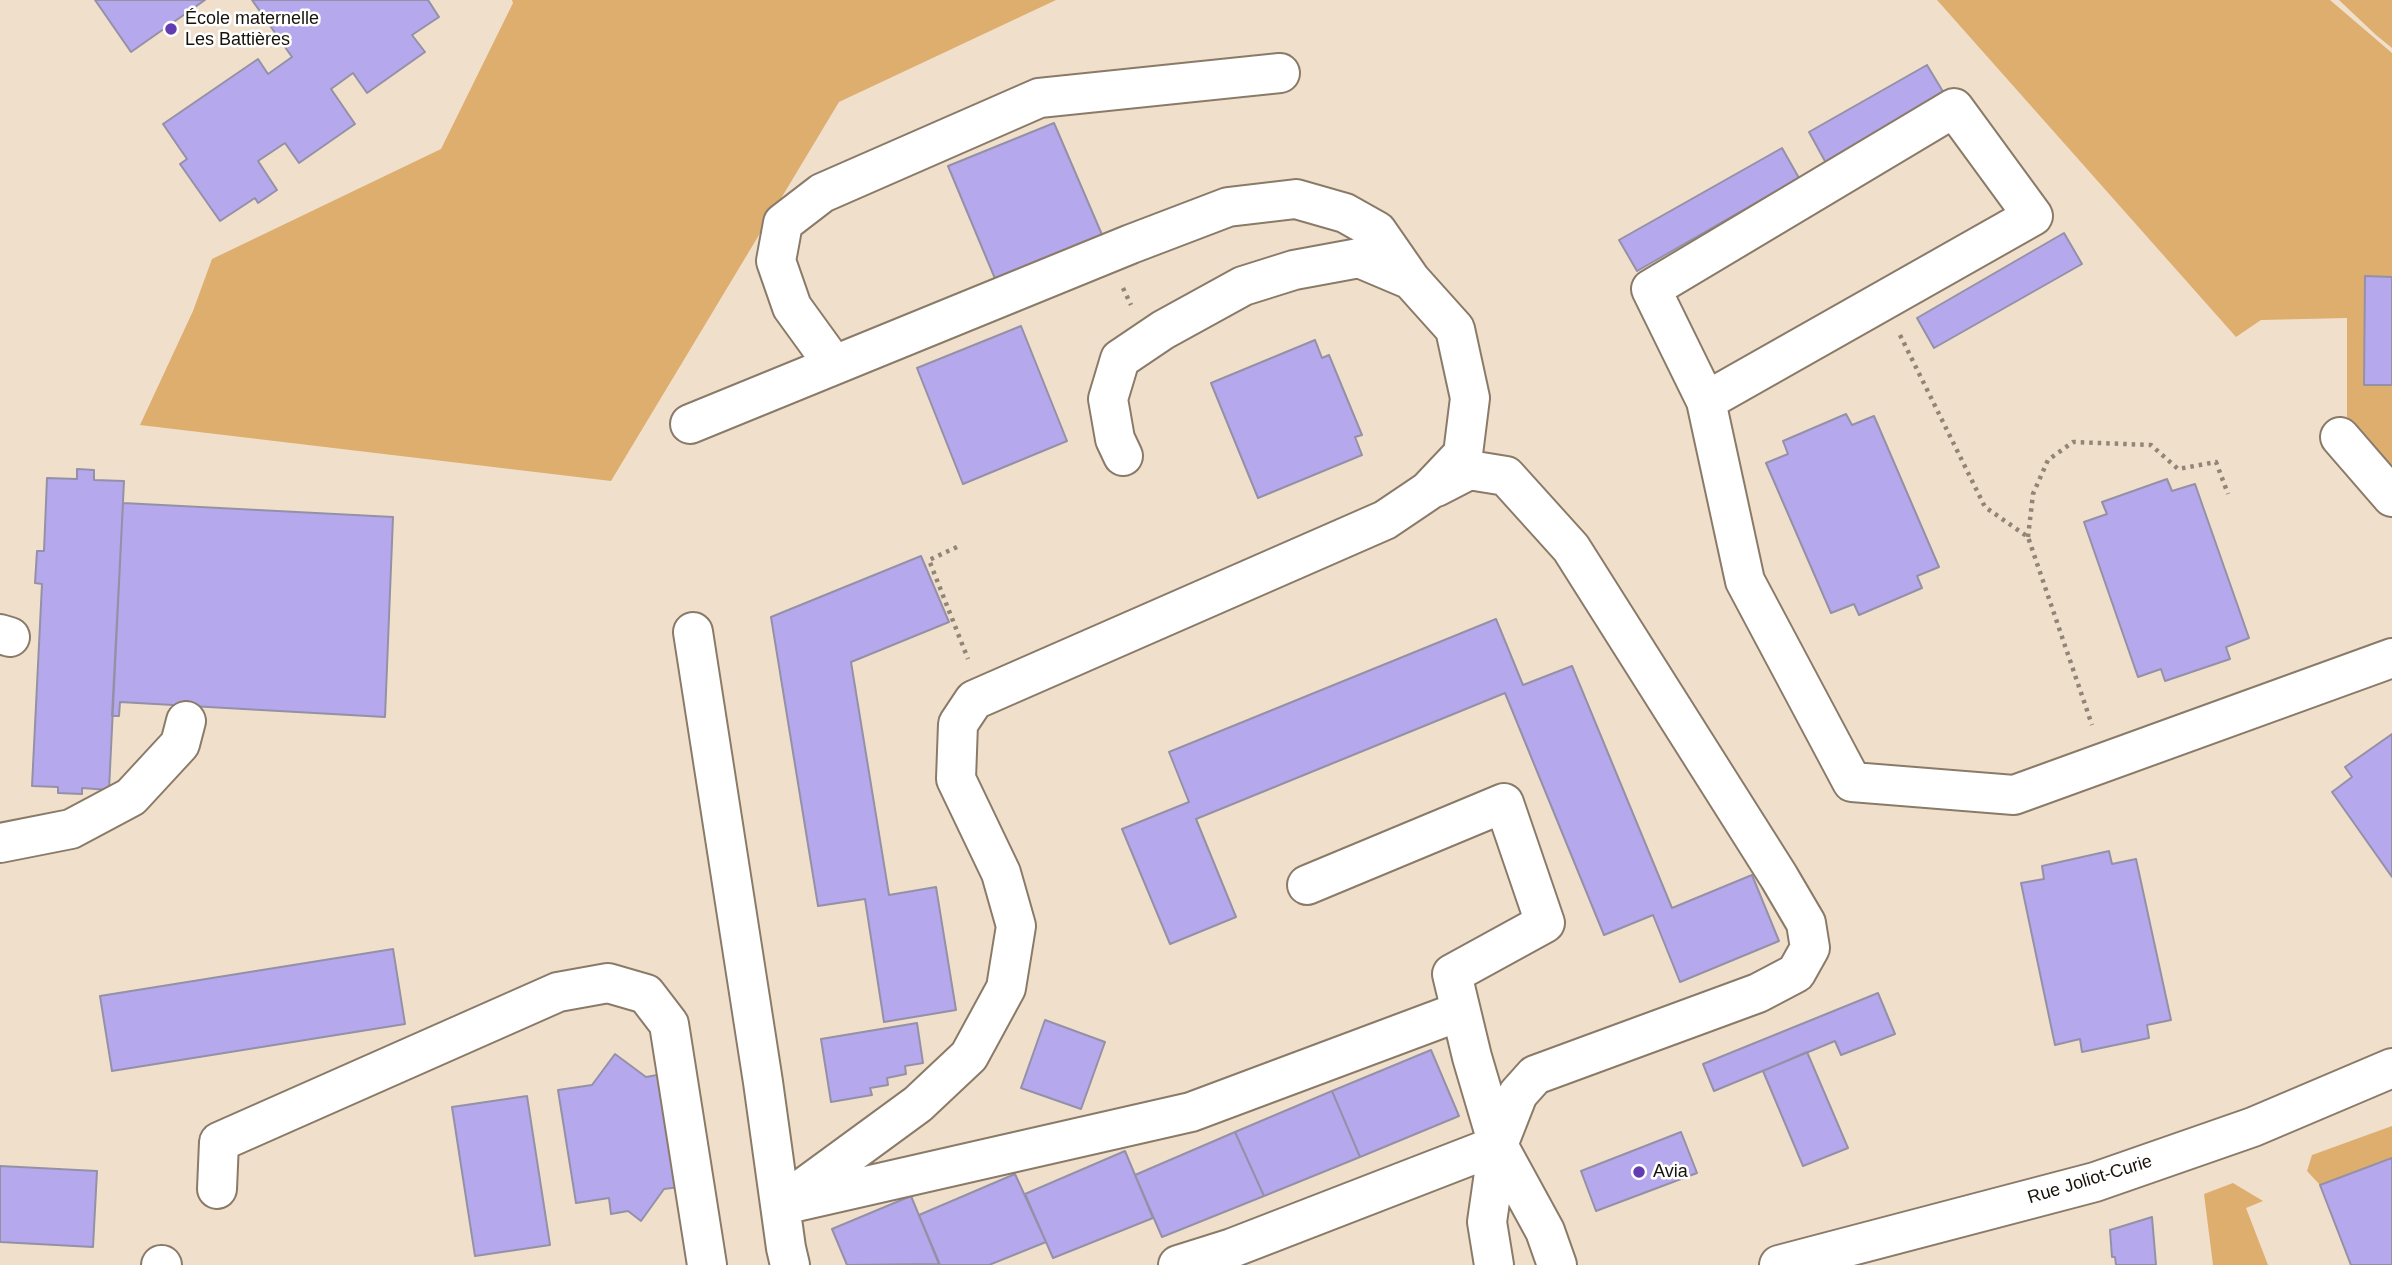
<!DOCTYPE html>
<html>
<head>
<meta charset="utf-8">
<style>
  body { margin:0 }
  canvas { display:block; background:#f0dfcb }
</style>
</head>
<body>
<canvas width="2392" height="1265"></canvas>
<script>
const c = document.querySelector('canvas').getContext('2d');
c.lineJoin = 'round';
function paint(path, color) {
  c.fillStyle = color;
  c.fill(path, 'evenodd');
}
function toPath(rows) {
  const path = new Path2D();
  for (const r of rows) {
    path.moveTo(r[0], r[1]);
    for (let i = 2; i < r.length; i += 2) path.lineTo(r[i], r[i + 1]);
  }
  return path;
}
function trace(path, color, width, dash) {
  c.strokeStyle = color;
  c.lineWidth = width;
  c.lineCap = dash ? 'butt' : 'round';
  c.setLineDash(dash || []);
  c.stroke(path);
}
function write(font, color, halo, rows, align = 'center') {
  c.font = font + ' Helvetica,sans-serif';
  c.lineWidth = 5;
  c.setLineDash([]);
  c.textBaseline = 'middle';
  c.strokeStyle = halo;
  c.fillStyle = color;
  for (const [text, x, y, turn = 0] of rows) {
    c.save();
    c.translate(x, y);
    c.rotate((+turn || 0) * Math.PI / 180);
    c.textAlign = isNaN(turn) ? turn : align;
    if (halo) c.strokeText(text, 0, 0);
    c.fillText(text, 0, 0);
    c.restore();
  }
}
paint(toPath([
  [512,0,1056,0,839,102,611,481,140,425,193,311,212,259,441,149,513,3],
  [1937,0,2330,0,2392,53,2392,277,2365,277,2364,384,2392,385,2392,468,2347,417,2347,318,2261,320,2236,337],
  [2339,0,2392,0,2392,48,2376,35],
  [2392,1126,2392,1158,2320,1185,2307,1171,2312,1155],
  [2233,1183,2263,1201,2246,1208,2268,1265,2213,1265,2204,1194]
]), '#deae6f');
const building = toPath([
  [95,0,205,0,131,52,95,0],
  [252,0,428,0,439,17,412,35,425,52,367,93,353,73,331,89,355,124,299,163,285,143,258,161,277,190,258,203,255,198,220,221,180,164,187,159,163,124,258,59,268,74,292,57,252,0],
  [1927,65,1945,95,1826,163,1809,132,1927,65],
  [1054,123,1103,237,996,281,948,166,1054,123],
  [1782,148,1799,178,1637,271,1619,240,1782,148],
  [2064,233,2082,264,1934,348,1917,318,2064,233],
  [2365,276,2392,277,2392,385,2364,385,2365,276],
  [1021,326,1067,441,963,484,917,368,1021,326],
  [1315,340,1322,358,1329,355,1362,435,1355,437,1362,455,1258,498,1211,383,1315,340],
  [1846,414,1852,425,1874,416,1939,567,1917,576,1922,588,1859,615,1854,604,1831,613,1766,463,1788,454,1783,441,1846,414],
  [77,469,94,470,94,480,124,481,109,790,82,788,82,794,58,793,58,787,32,786,42,584,35,583,37,551,44,551,47,478,77,479,77,469],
  [2167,479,2172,491,2195,484,2249,638,2226,647,2230,659,2165,681,2161,669,2138,677,2084,522,2107,514,2102,502,2167,479],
  [123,503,393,517,385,717,120,702,119,716,112,716,123,503],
  [921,556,949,622,851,662,889,895,936,887,956,1010,884,1022,865,899,818,906,771,617,921,556],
  [1496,619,1523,685,1572,666,1672,908,1752,875,1779,941,1680,982,1653,915,1604,935,1505,693,1196,819,1236,917,1170,944,1122,829,1189,802,1169,752,1496,619],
  [2392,734,2392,877,2332,792,2352,777,2345,767,2392,734],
  [2109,851,2112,864,2136,859,2171,1020,2147,1025,2149,1038,2082,1052,2080,1039,2055,1045,2021,883,2044,879,2042,866,2109,851],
  [393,949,405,1024,112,1071,100,996,393,949],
  [1878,993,1895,1034,1841,1055,1835,1041,1714,1091,1703,1064,1878,993],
  [1045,1020,1105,1042,1081,1109,1021,1088,1045,1020],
  [917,1023,923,1063,905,1066,906,1074,887,1078,888,1085,870,1088,872,1095,831,1102,821,1039,917,1023],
  [1431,1050,1459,1116,1360,1157,1332,1091,1431,1050],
  [1807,1052,1848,1148,1803,1166,1763,1071,1807,1052],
  [615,1054,646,1077,663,1074,680,1187,664,1189,641,1221,628,1211,611,1214,609,1198,576,1203,558,1090,592,1085,615,1054],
  [1332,1091,1360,1157,1264,1196,1235,1132,1332,1091],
  [527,1096,550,1245,475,1256,452,1107,527,1096],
  [1235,1132,1264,1196,1162,1237,1135,1175,1235,1132],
  [1681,1132,1697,1173,1596,1211,1581,1171,1681,1132],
  [1125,1151,1153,1218,1053,1258,1025,1194,1125,1151],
  [2392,1158,2392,1265,2351,1265,2320,1185,2392,1158],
  [0,1166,97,1171,93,1247,0,1242,0,1166],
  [1015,1174,1046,1242,989,1265,940,1265,919,1215,1015,1174],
  [911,1196,939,1264,847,1265,832,1229,911,1196],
  [2152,1217,2156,1265,2116,1265,2115,1257,2112,1257,2110,1230,2152,1217]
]);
paint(building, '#b6a8ed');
trace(building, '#9491a7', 2);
const minor = toPath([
  [834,365,792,307,776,261,783,223,822,193,1039,98,1280,73],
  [1706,401,2033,216,1954,108,1651,289,1706,401,1745,581,1852,782,2014,795,2392,658],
  [690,424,1131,244,1228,207,1296,199,1345,213,1377,231,1411,280],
  [2340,437,2392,497],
  [1436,487,1469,470,1506,476,1571,548,1779,877,1806,923,1810,948,1796,973,1758,993,1535,1075,1518,1094,1498,1145,1487,1222,1494,1265],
  [693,632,763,1082,786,1248,790,1265],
  [0,634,10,637],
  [0,843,71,829,131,797,180,744,186,721],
  [1307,885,1504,803,1545,923,1452,974,1472,1057,1498,1145,1545,1231,1557,1265],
  [217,1189,219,1142,558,992,608,983,646,994,669,1024,707,1265],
  [796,1202,1191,1112,1461,1011],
  [780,1205,918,1104,969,1056,1006,988,1016,926,1001,873,956,779,958,724,974,700,1385,520,1428,491,1463,454,1470,398,1455,329,1411,280,1359,258,1294,270,1243,286,1163,330,1120,359,1108,399,1115,439,1123,456],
  [161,1265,162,1265],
  [1178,1265,1232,1248,1498,1145]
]);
const major = toPath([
  [1779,1265,2095,1182,2253,1127,2392,1068]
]);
trace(minor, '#8a7b69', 42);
trace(major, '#8a7b69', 42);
trace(toPath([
  [1123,288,1131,305],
  [1900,335,1985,507,2028,537,2092,725],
  [2028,537,2033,494,2048,460,2073,442,2151,445,2178,469,2216,462,2228,494],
  [957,547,929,560,968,659]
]), '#918577', 4.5, [3.5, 5]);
trace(minor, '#fff', 38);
trace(major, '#fff', 38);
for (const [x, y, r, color] of [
  [171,29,7,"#633cb4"],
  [1639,1172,7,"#633cb4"]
]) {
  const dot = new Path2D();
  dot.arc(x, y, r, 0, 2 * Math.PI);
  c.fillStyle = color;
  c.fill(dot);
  trace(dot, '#fff', 2.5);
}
write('18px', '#17120a', '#fff', [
  ["École maternelle",185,19],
  ["Les Battières",185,40],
  ["Avia",1653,1172]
], 'left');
write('18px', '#17120a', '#fff', [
  ["Rue Joliot-Curie",2090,1180,-17]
]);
</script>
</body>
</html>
